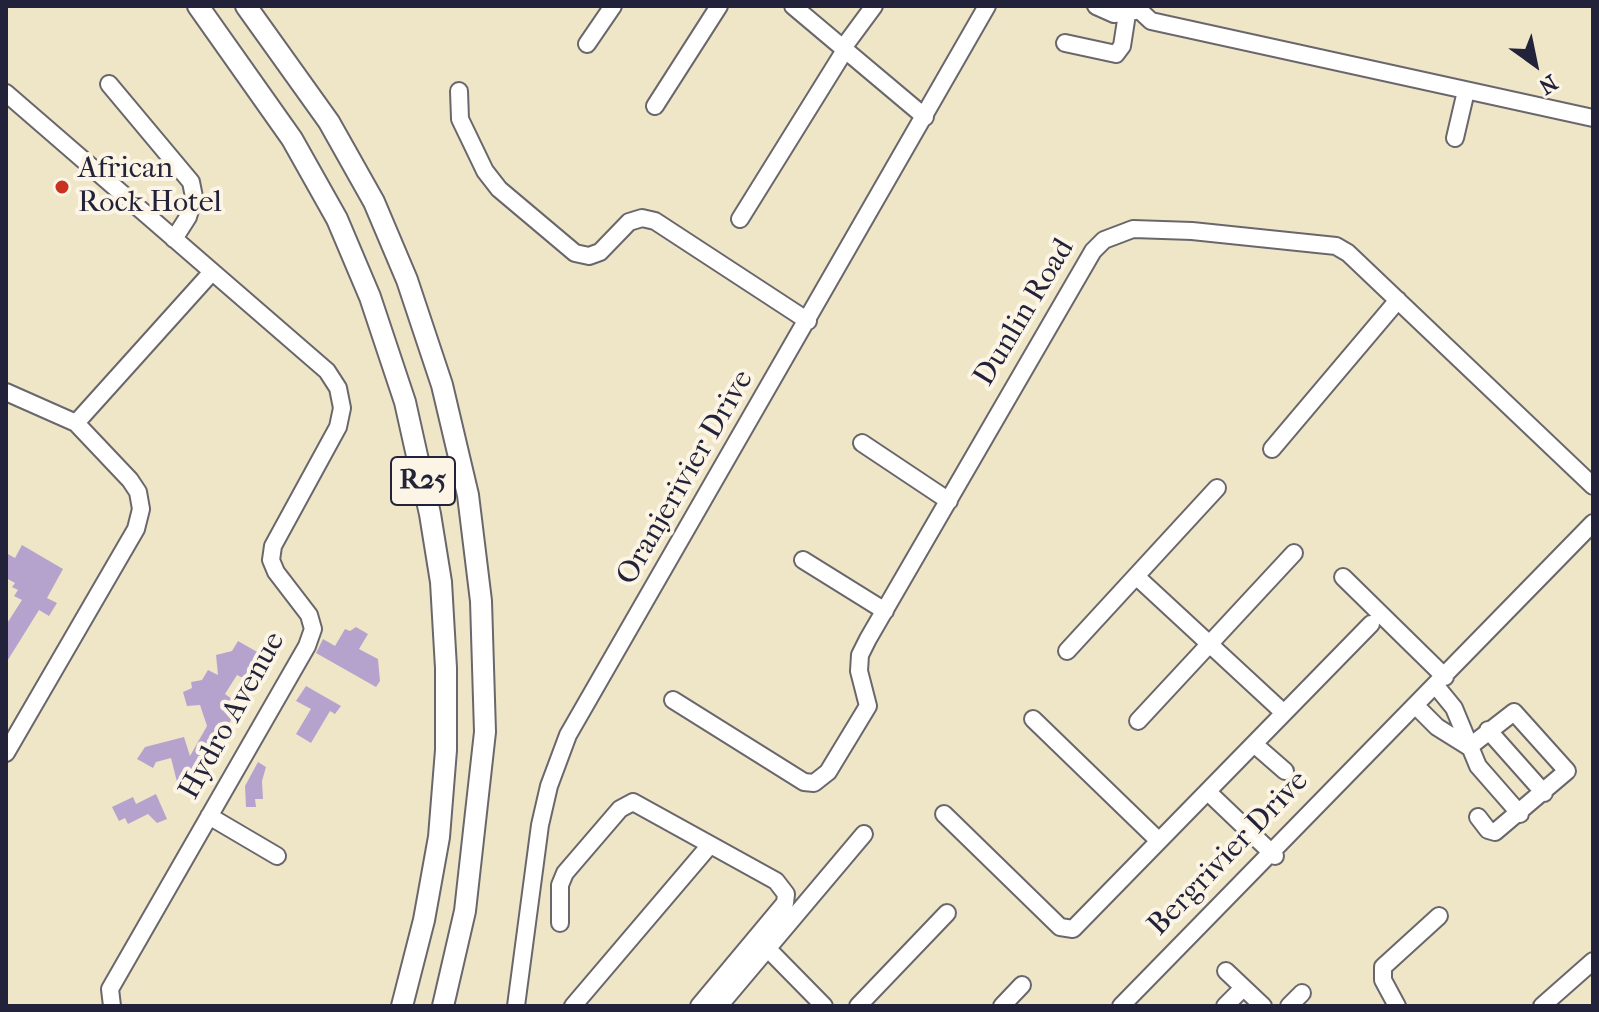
<!DOCTYPE html>
<html>
<head>
<meta charset="utf-8">
<style>
  body { margin:0 }
  #map { position:relative; width:1599px; height:1012px; overflow:hidden; background:#efe6c8; font-family:"IM FELL French Canon",serif }
  canvas { display:block }
  .frame { position:absolute; inset:0; border:8px solid #22223b; pointer-events:none }
  .north { position:absolute; left:1495px; top:24px; width:80px; height:80px; -webkit-text-stroke:6px #fcf5e5; paint-order:stroke; rotate:147deg; font-size:22px; font-weight:700; line-height:32px; text-align:center; color:#22223b }
  .north::after { content:''; display:block; margin:auto; width:28px; height:36px; background:#22223b; clip-path:polygon(50% 0,100% 100%,50% 72%,0 100%) }
</style>
</head>
<body>
<div id="map">
<canvas width="1599" height="1012"></canvas>
<div class="frame"></div>
<div class="north">N</div>
</div>
<script>
const c = document.querySelector('canvas').getContext('2d');
c.lineJoin = 'round';
function paint(path, color) {
  c.fillStyle = color;
  c.fill(path, 'evenodd');
}
function toPath(rows) {
  const path = new Path2D();
  for (const r of rows) {
    path.moveTo(r[0], r[1]);
    for (let i = 2; i < r.length; i += 2) path.lineTo(r[i], r[i + 1]);
  }
  return path;
}
function trace(path, color, width, dash) {
  c.strokeStyle = color;
  c.lineWidth = width;
  c.lineCap = dash ? 'butt' : 'round';
  c.setLineDash(dash || []);
  c.stroke(path);
}
function write(font, color, halo, rows, align = 'center') {
  c.font = font + ' "IM FELL French Canon",serif';
  c.lineWidth = 8;
  c.setLineDash([]);
  c.textBaseline = 'middle';
  c.strokeStyle = halo;
  c.fillStyle = color;
  for (const [text, x, y, turn = 0] of rows) {
    c.save();
    c.translate(x, y);
    c.rotate((+turn || 0) * Math.PI / 180);
    c.textAlign = isNaN(turn) ? turn : align;
    if (halo) c.strokeText(text, 0, 0);
    c.fillText(text, 0, 0);
    c.restore();
  }
}
paint(toPath([
  [22,545,63,569,47,598,57,603,49,616,39,610,6,663,6,625,22,600,14,596,18,590,12,587,15,583,6,578,6,553,15,558],
  [356,627,368,634,359,649,378,659,380,681,376,687,316,653,323,639,335,646,345,629,350,631],
  [238,641,259,653,250,668,256,674,243,678,237,675,225,694,232,699,236,708,218,750,204,742,208,764,193,769,194,777,177,782,171,758,156,762,153,768,137,759,145,747,184,737,190,756,207,726,200,705,187,706,183,692,192,688,191,682,202,680,208,670,218,675,216,655,232,651],
  [306,686,341,706,335,714,330,711,311,743,296,734,311,709,296,701],
  [258,762,266,767,262,781,263,799,255,799,256,807,246,807,245,786],
  [156,794,167,819,157,823,148,814,128,824,125,818,119,821,112,807,133,797,136,804]
]), '#b6a3cd');
const minor = toPath([
  [793,6,925,117],
  [1096,6,1114,14,1135,11],
  [1135,6,1151,21,1593,118],
  [1065,43,1116,54,1122,46,1127,14],
  [587,44,613,6],
  [843,48,874,6],
  [109,84,191,182,194,197,188,217,174,239],
  [459,91,460,119,485,171,499,189,575,253,589,256,600,252,629,222,642,218,655,221,808,321],
  [6,93,327,371,338,388,342,408,338,427,273,546,271,560,276,572,309,615,313,629,307,646,110,989,112,1006],
  [655,106,719,6],
  [1455,138,1466,91],
  [740,219,845,50],
  [6,392,76,423,130,480,138,492,141,509,136,529,6,753],
  [76,423,211,273],
  [862,443,949,501],
  [1272,449,1398,300],
  [803,560,885,611],
  [1137,577,1284,713],
  [1343,577,1445,677],
  [1067,651,1217,488],
  [1436,686,1454,708,1478,766,1520,814],
  [673,700,804,782,814,783,828,772,868,706,859,671,860,655,868,639,1093,251,1104,240,1133,229,1192,231,1336,246,1348,253,1593,486],
  [1416,706,1437,727,1469,747],
  [1033,719,1159,841],
  [1138,721,1294,553],
  [1488,730,1544,793],
  [1254,744,1285,771],
  [1469,747,1514,712,1567,771,1495,832,1488,830,1478,817],
  [1208,792,1275,856],
  [944,814,1060,927,1073,929,1371,624],
  [209,816,277,856],
  [560,923,560,885,565,873,620,809,633,802,776,881,786,894,785,903,699,1006],
  [767,948,824,1006],
  [1226,971,1263,1006],
  [516,1006,540,825,549,786,568,735,987,6],
  [573,1006,710,845],
  [719,1006,864,834],
  [858,1006,947,913],
  [1002,1006,1022,985],
  [1121,1006,1593,523],
  [1225,1006,1243,988],
  [1289,1006,1302,993],
  [1397,1006,1383,980,1383,967,1439,916],
  [1542,1006,1593,961]
]);
const major = toPath([
  [198,6,292,139,337,219,370,297,405,402,430,514,441,582,446,668,446,750,439,837,424,920,402,1006],
  [246,6,329,122,374,202,407,280,442,385,468,495,481,601,485,732,465,911,443,1006]
]);
trace(minor, '#6a676c', 20);
trace(major, '#6a676c', 24);
trace(minor, '#fff', 16);
trace(major, '#fff', 20);
for (const [x, y, r, color] of [
  [62,187,8,"#c8321e"]
]) {
  const dot = new Path2D();
  dot.arc(x, y, r, 0, 2 * Math.PI);
  c.fillStyle = color;
  c.fill(dot);
  trace(dot, '#fcf5e5', 3);
}
for (const [x, y, w] of [
  [423,481,64]
]) {
  const box = new Path2D();
  box.roundRect(x - w / 2, y - 24, w, 48, 6);
  c.fillStyle = '#fcf5e5';
  c.fill(box);
  trace(box, '#22223b', 2);
}
write('bold 28px', '#22223b', null, [
  ["R25",423,481]
]);
write('30px', '#22223b', '#fcf5e5', [
  ["African",78,170],
  ["Rock Hotel",78,204]
], 'left');
write('30px', '#22223b', '#fcf5e5', [
  ["Dunlin Road",1025,313,-59],
  ["Oranjerivier Drive",686,478,-60],
  ["Hydro Avenue",233,716,-61],
  ["Bergrivier Drive",1229,854,-46]
]);
</script>
</body>
</html>
